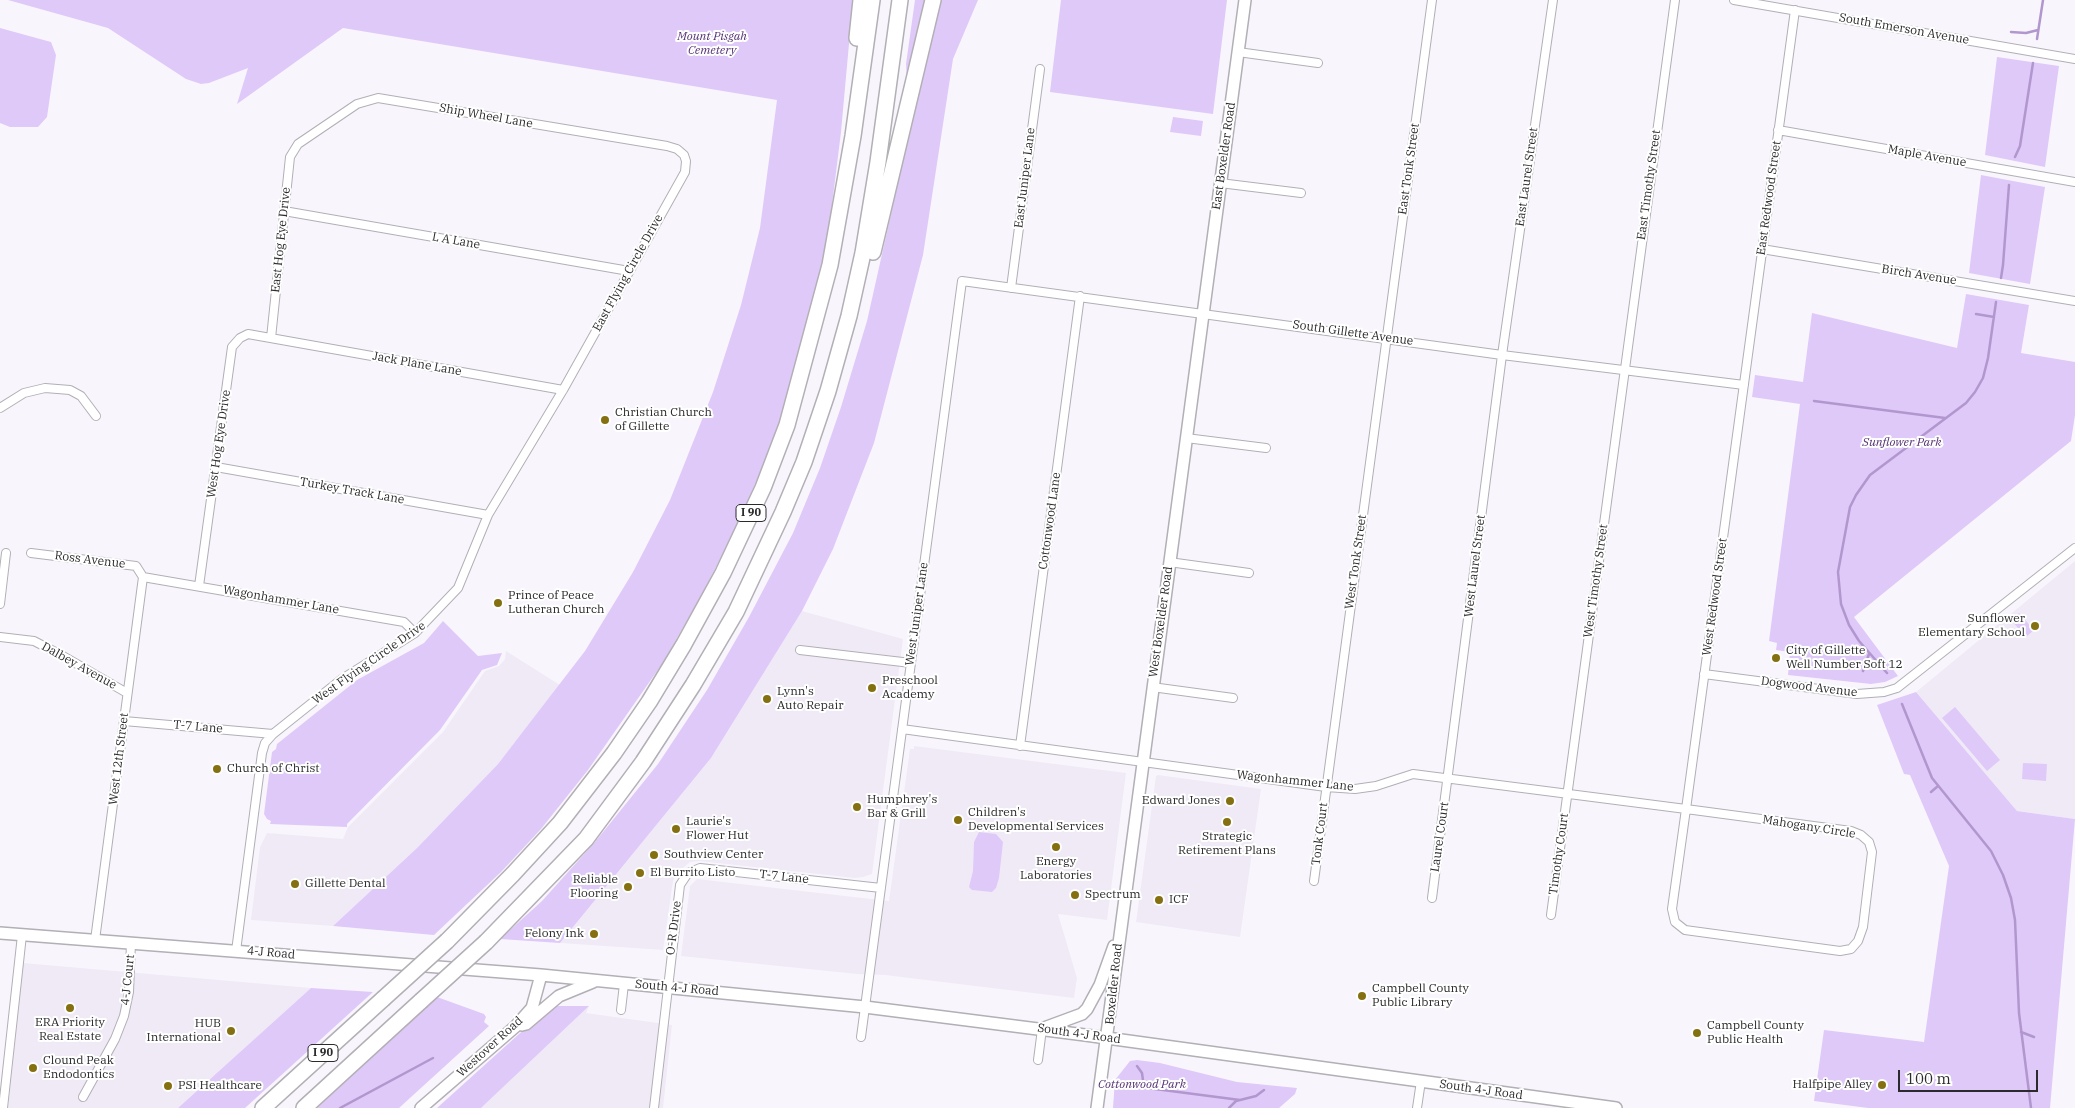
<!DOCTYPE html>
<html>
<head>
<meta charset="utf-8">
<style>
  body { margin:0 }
  #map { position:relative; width:2075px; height:1108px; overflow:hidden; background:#f8f6fc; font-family:"IBM Plex Serif",serif }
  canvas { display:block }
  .scale { position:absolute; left:1898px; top:1070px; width:140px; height:22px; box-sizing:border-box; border:2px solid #2b2a2c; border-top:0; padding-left:6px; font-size:15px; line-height:18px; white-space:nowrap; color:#2b2a2c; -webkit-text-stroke:4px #fff; paint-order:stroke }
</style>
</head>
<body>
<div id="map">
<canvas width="2075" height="1108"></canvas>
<div class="scale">100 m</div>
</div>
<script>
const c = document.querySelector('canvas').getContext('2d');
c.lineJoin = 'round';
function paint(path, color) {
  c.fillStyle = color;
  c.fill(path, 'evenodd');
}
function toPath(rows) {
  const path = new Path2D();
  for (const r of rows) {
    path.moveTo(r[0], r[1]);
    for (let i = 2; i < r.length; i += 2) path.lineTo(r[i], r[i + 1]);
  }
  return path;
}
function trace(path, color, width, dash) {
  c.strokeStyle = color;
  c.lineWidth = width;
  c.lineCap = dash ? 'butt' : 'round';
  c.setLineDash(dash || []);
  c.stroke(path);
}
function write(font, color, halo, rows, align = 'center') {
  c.font = font + ' "IBM Plex Serif",serif';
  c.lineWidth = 4;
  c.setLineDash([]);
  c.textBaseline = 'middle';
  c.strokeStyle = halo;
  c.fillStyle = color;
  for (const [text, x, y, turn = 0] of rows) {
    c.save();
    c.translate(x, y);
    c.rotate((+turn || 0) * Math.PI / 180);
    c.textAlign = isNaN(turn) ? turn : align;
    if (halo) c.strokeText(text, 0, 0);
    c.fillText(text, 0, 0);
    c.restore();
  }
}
paint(toPath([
  [2075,561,2075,819,2017,811,1916,692],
  [802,611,903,639,872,874,863,877,855,878,699,861,690,862,677,873,673,881,663,950,560,943,711,758],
  [506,651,560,685,498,764,417,848,333,926,251,920,260,847,267,833,343,839,348,827,443,732,485,671,499,666,505,659],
  [914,746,1126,773,1107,920,1058,914,1077,978,1074,998,885,975,857,974,681,956,690,886,697,879,889,901,910,749,914,749],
  [1158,775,1261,789,1240,937,1136,922,1156,776],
  [23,963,311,988,178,1108,8,1108],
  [589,1006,586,1013,672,1025,663,1108,481,1108]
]), '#f0eaf7');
paint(toPath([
  [8,0,853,0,841,132,830,221,813,307,795,376,775,437,739,522,700,598,662,664,588,770,541,829,501,872,434,935,333,926,417,848,498,764,585,651,633,572,670,500,713,392,741,305,760,228,777,100,343,28,237,104,248,68,209,83,201,84,186,79,108,28],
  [915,0,927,0,907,81,906,64],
  [939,0,978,0,953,59,923,255,874,443,833,549,802,611,711,758,560,943,500,939,542,901,595,842,658,764,707,690,749,617,793,533,820,468,841,407,867,321],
  [1061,0,1227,0,1213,114,1050,92],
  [0,28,51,42,56,55,47,117,38,127,10,127,0,123],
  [1997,57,2059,66,2045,167,1985,155],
  [1173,117,1203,121,1201,136,1170,132],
  [1981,175,2045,187,2030,284,1969,273],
  [1966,294,2029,305,2021,353,2075,362,2075,415,2071,441,1854,617,1898,676,1885,682,1871,684,1788,675,1790,652,1776,650,1777,643,1769,641,1800,404,1752,397,1755,375,1803,382,1812,313,1957,348],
  [2019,613,2034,630,2026,637,2011,620],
  [443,621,478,656,502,653,497,665,482,670,440,730,347,824,347,827,270,824,271,821,267,819,264,814,272,752,276,749,277,744,357,680,424,643],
  [1916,692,2017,811,2075,819,2050,1108,1868,1108,1814,1101,1824,1030,1924,1042,1949,866,1910,775,1904,774,1877,705],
  [1955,707,2000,760,1987,771,1942,718],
  [2023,763,2047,764,2046,781,2022,779],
  [979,832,996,834,1003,842,999,878,996,888,992,892,972,890,969,887,973,871,974,842],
  [311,988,373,992,245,1108,178,1108],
  [437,997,484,1014,486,1017,484,1022,489,1026,399,1108,317,1108],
  [550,1006,589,1006,481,1108,437,1108],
  [1137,1060,1160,1063,1237,1082,1297,1088,1295,1094,1279,1108,1113,1108,1115,1080,1130,1061]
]), '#dfc9f9');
trace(toPath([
  [2011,32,2026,33,2038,30],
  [2037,39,2043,0],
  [2015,157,2020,146,2033,63],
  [2001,278,2003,265,2009,185],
  [1976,314,1994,317],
  [1814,401,1945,418],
  [1863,671,1869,654],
  [1887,673,1859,641,1849,625,1841,604,1838,572,1850,507,1856,495,1870,475,1966,403,1975,392,1983,378,1988,358,1996,302],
  [1902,704,1932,778,1991,851,2003,875,2011,898,2015,920,2019,1013,2031,1108],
  [1931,792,1938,786],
  [2021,1032,2034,1037],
  [1137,1066,1142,1073,1144,1088],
  [1132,1086,1240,1100],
  [340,1108,433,1058],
  [1229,1108,1236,1101,1256,1096,1264,1090]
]), '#b197ce', 2.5);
const street = toPath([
  [1734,0,2075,59],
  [1238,52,1318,63],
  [1778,130,2075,182],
  [1220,183,1301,193],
  [284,211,629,271],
  [1762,249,2075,301],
  [1011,288,1040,69],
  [0,408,24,393,45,388,70,390,81,396,96,416],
  [1186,438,1266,448],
  [216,467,488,515],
  [31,553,136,566,143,577],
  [1169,562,1249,573],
  [143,577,404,622,415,633],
  [199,586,232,347,240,338,248,334,563,390],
  [0,604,6,553],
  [0,637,34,641,63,656,127,693],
  [800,650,911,663],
  [1704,674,1857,694,1884,692,1897,688,2075,548],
  [1152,687,1233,698],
  [124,721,273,734],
  [902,729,1326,787,1355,789,1376,786,1413,774,1686,809,1795,10],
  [1020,746,1080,296],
  [1686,809,1851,831,1861,835,1869,842,1872,852,1863,927,1858,941,1851,949,1840,951,1685,930,1675,922,1672,909,1686,809],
  [1314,881,1432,0],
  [1432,898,1502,355,1553,0],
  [1551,915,1675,0],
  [95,940,143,577],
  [236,951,262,753,265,743,273,734,342,679,415,633,458,588,488,515,563,390,685,172,686,161,684,155,677,149,667,146,378,98,357,104,298,144,290,157,271,338],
  [621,1010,624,984],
  [861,1037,962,281,1502,355,1744,385],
  [1038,1060,1042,1029],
  [83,1097,115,1039,124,1016,129,992,131,943],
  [3,1108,22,935],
  [654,1108,680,885,688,873,700,868,881,888],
  [1417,1108,1421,1081]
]);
const secondary = toPath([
  [0,933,541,975,865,1007,1085,1035,1616,1108],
  [522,1025,526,1024,559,996,593,982],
  [1044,1028,1082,1014,1087,1009,1100,985,1114,946],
  [421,1108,516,1026,532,1008,541,975],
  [1097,1108,1245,0]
]);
const highway = toPath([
  [857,38,861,0],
  [873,252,933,0],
  [447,941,513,874,560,823,614,753,649,702,684,644,723,573,763,488,787,425,830,265,853,136,872,0],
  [486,942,586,839,643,762,693,685,736,612,783,512,804,462,828,391,849,316,863,253,878,162,900,0],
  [263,1108,383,999],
  [304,1108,421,1001]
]);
trace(street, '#b2afb5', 10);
trace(secondary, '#b2afb5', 14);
trace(highway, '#b2afb5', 18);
trace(street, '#fff', 8);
trace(secondary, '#fff', 11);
trace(highway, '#fff', 15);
const highwayBridge = toPath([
  [383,999,447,941],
  [421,1001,486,942]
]);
trace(highwayBridge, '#b2afb5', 18, []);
trace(highwayBridge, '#fff', 15);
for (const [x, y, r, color] of [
  [605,420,5,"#847010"],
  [498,603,5,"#847010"],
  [2035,626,5,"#847010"],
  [1776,658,5,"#847010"],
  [872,688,5,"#847010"],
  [767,699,5,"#847010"],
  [217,769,5,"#847010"],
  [1230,801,5,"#847010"],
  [857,807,5,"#847010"],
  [958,820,5,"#847010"],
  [1227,822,5,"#847010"],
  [676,829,5,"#847010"],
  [1056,847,5,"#847010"],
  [654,855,5,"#847010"],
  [640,873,5,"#847010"],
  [295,884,5,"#847010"],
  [628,887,5,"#847010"],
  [1075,895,5,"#847010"],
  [1159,900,5,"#847010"],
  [594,934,5,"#847010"],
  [1362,996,5,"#847010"],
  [70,1008,5,"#847010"],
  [231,1031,5,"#847010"],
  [1697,1033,5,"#847010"],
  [33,1068,5,"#847010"],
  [1882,1085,5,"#847010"],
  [168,1086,5,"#847010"]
]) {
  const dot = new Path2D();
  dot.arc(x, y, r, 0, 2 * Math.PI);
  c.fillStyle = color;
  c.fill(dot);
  trace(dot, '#fff', 2);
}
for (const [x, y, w] of [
  [751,513,30],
  [323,1053,30]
]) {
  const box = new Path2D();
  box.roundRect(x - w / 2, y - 8.5, w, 17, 4);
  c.fillStyle = '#fff';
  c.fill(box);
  trace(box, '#2b2a2c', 1);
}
write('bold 11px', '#2b2a2c', null, [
  ["I 90",751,513],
  ["I 90",323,1053]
]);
write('12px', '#2b2a2c', '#fff', [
  ["South Emerson Avenue",1904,29,10],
  ["Ship Wheel Lane",486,116,10],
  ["East Boxelder Road",1224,156,-82],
  ["Maple Avenue",1927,156,10],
  ["East Tonk Street",1409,169,-82],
  ["East Laurel Street",1527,177,-82],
  ["East Juniper Lane",1025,178,-83],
  ["East Timothy Street",1649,185,-82],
  ["East Redwood Street",1769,198,-82],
  ["East Hog Eye Drive",281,240,-84],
  ["L A Lane",456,241,10],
  ["East Flying Circle Drive",628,273,-61],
  ["Birch Avenue",1919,275,9],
  ["South Gillette Avenue",1353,333,8],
  ["Jack Plane Lane",417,364,10],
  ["West Hog Eye Drive",219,444,-82],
  ["Turkey Track Lane",352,491,10],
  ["Cottonwood Lane",1050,521,-82],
  ["Ross Avenue",90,560,7],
  ["West Tonk Street",1356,562,-82],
  ["West Laurel Street",1475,566,-83],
  ["West Timothy Street",1596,581,-82],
  ["West Redwood Street",1715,597,-82],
  ["Wagonhammer Lane",281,600,10],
  ["West Juniper Lane",917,614,-82],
  ["West Boxelder Road",1161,622,-82],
  ["West Flying Circle Drive",369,663,-35],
  ["Dalbey Avenue",79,666,29],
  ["Dogwood Avenue",1809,687,7],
  ["T-7 Lane",198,727,5],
  ["West 12th Street",119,759,-83],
  ["Wagonhammer Lane",1295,781,6],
  ["Mahogany Circle",1809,827,9],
  ["Tonk Court",1320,834,-83],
  ["Laurel Court",1440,837,-82],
  ["Timothy Court",1559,854,-82],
  ["T-7 Lane",784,877,6],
  ["O-R Drive",674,928,-83],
  ["4-J Road",271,953,5],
  ["4-J Court",128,980,-84],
  ["Boxelder Road",1114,984,-84],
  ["South 4-J Road",677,988,5],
  ["South 4-J Road",1079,1034,8],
  ["Westover Road",490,1047,-42],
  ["South 4-J Road",1481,1090,8]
]);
write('italic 12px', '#553275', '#fff', [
  ["Mount Pisgah",712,37],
  ["Cemetery",712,51],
  ["Sunflower Park",1902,443],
  ["Cottonwood Park",1142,1085]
]);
write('12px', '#2b2a2c', '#fff', [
  ["Christian Church",615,413],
  ["of Gillette",615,427],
  ["Prince of Peace",508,596],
  ["Lutheran Church",508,610],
  ["Sunflower",2025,619,"right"],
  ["Elementary School",2025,633,"right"],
  ["City of Gillette",1786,651],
  ["Well Number Soft 12",1786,665],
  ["Preschool",882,681],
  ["Academy",882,695],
  ["Lynn's",777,692],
  ["Auto Repair",777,706],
  ["Church of Christ",227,769],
  ["Humphrey's",867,800],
  ["Bar & Grill",867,814],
  ["Edward Jones",1220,801,"right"],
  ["Children's",968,813],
  ["Developmental Services",968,827],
  ["Laurie's",686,822],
  ["Flower Hut",686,836],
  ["Strategic",1227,837,"center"],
  ["Retirement Plans",1227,851,"center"],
  ["Southview Center",664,855],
  ["Energy",1056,862,"center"],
  ["Laboratories",1056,876,"center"],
  ["El Burrito Listo",650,873],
  ["Reliable",618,880,"right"],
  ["Flooring",618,894,"right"],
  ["Gillette Dental",305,884],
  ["Spectrum",1085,895],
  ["ICF",1169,900],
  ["Felony Ink",584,934,"right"],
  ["Campbell County",1372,989],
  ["Public Library",1372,1003],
  ["ERA Priority",70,1023,"center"],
  ["Real Estate",70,1037,"center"],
  ["HUB",221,1024,"right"],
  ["International",221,1038,"right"],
  ["Campbell County",1707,1026],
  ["Public Health",1707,1040],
  ["Clound Peak",43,1061],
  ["Endodontics",43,1075],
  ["Halfpipe Alley",1872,1085,"right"],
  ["PSI Healthcare",178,1086]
], 'left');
</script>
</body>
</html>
